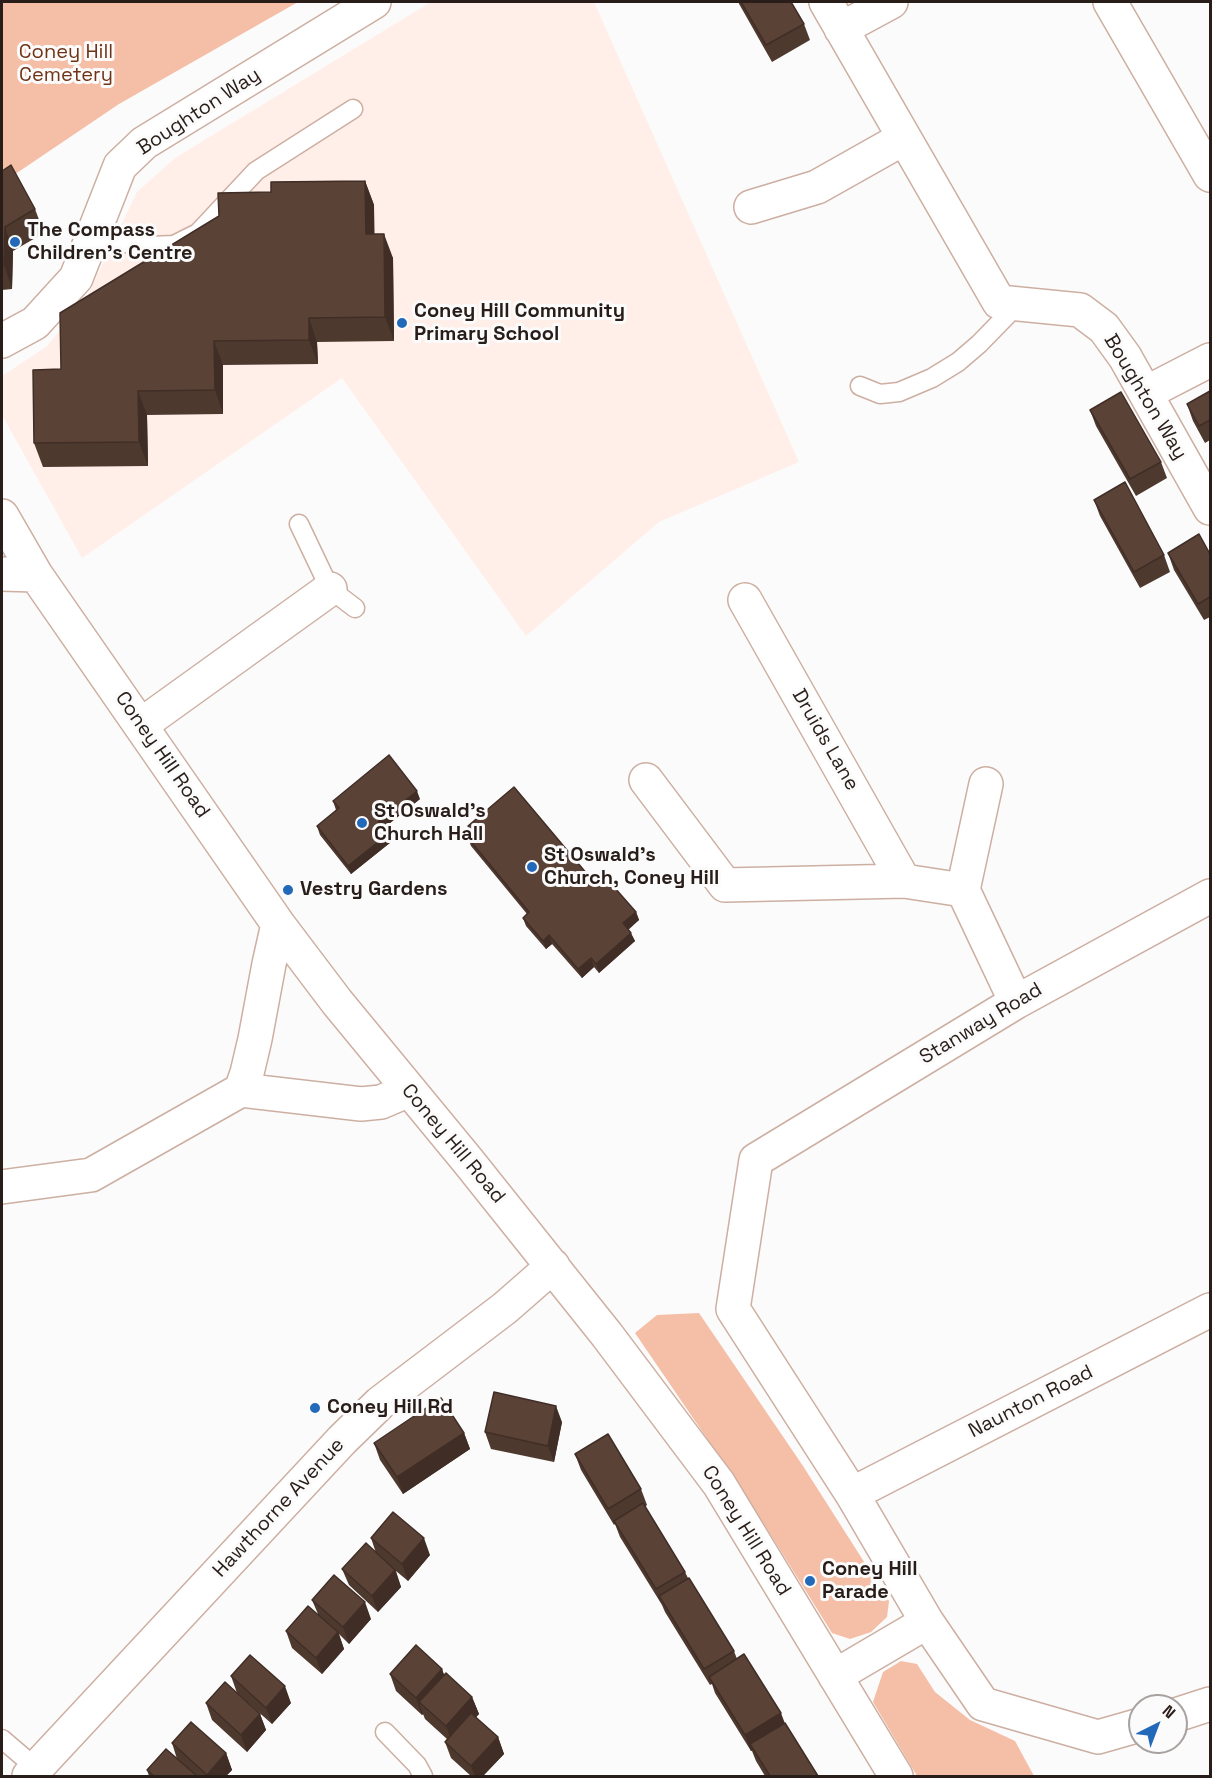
<!DOCTYPE html>
<html>
<head>
<meta charset="utf-8">
<style>
  body { margin:0 }
  #map { position:relative; width:1212px; height:1778px; overflow:hidden; background:#fbfbfb; font-family:"Space Grotesk",sans-serif }
  canvas { display:block }
  .frame { position:absolute; inset:0; border:3px solid #281d18; pointer-events:none }
  .north { position:absolute; left:1128px; top:1694px; width:60px; height:60px; box-sizing:border-box; background:#fbfbfb; border:2px solid #a7a2a0; border-radius:50%; rotate:42deg; font-size:16px; font-weight:700; line-height:24px; text-align:center; color:#281d18 }
  .north::after { content:''; display:block; margin:auto; width:21px; height:27px; background:#2369b9; clip-path:polygon(50% 0,100% 100%,50% 72%,0 100%) }
</style>
</head>
<body>
<div id="map">
<canvas width="1212" height="1778"></canvas>
<div class="frame"></div>
<div class="north">N</div>
</div>
<script>
const c = document.querySelector('canvas').getContext('2d');
c.lineJoin = 'round';
function paint(path, color) {
  c.fillStyle = color;
  c.fill(path, 'evenodd');
}
function toPath(rows) {
  const path = new Path2D();
  for (const r of rows) {
    path.moveTo(r[0], r[1]);
    for (let i = 2; i < r.length; i += 2) path.lineTo(r[i], r[i + 1]);
  }
  return path;
}
function trace(path, color, width, dash) {
  c.strokeStyle = color;
  c.lineWidth = width;
  c.lineCap = dash ? 'butt' : 'round';
  c.setLineDash(dash || []);
  c.stroke(path);
}
function write(font, color, halo, rows, align = 'center') {
  c.font = font + ' "Space Grotesk",sans-serif';
  c.lineWidth = 6;
  c.setLineDash([]);
  c.textBaseline = 'middle';
  c.strokeStyle = halo;
  c.fillStyle = color;
  for (const [text, x, y, turn = 0] of rows) {
    c.save();
    c.translate(x, y);
    c.rotate((+turn || 0) * Math.PI / 180);
    c.textAlign = isNaN(turn) ? turn : align;
    if (halo) c.strokeText(text, 0, 0);
    c.fillText(text, 0, 0);
    c.restore();
  }
}
paint(toPath([
  [431,2,594,2,799,462,659,522,526,636,342,378,82,558,2,415,2,376,46,347,86,299,137,192,175,158]
]), '#ffefe8');
paint(toPath([
  [2,2,298,2,119,104,2,183],
  [699,1313,803,1466,889,1601,887,1617,871,1632,850,1639,832,1633,749,1500,635,1333,657,1315],
  [901,1661,917,1664,935,1692,970,1720,1015,1741,1034,1776,917,1776,873,1702,883,1672]
]), '#f5bea6');
const service = toPath([
  [93,239,150,246,174,245,198,233,256,171,353,109],
  [860,386,880,394,899,392,932,378,958,362,979,344,1018,304],
  [299,524,330,589,355,608],
  [385,1732,417,1765,423,1776],
  [2,1739,36,1768]
]);
const minor = toPath([
  [826,2,999,302,1080,310,1104,328,1125,357,1210,508],
  [1110,2,1210,175],
  [841,29,891,2],
  [751,207,817,187,904,138],
  [2,341,35,323,76,278,120,166,144,143,374,2],
  [1146,393,1210,360],
  [2,516,36,575,278,924,337,1002,468,1161,607,1335,719,1484,896,1776],
  [2,574,36,575],
  [745,600,904,881,963,890,1016,1002],
  [141,725,330,589],
  [646,780,725,885,904,881],
  [963,890,986,784],
  [241,1090,361,1104,381,1102,409,1090],
  [2,1187,91,1175,241,1090,247,1073,255,1039,269,964,278,924],
  [852,1494,1210,1310],
  [835,1676,927,1622],
  [1176,1715,1210,1704],
  [1140,1725,1098,1737,983,1704,927,1622,852,1494,733,1309,756,1160,1016,1002,1210,896],
  [29,1776,342,1440,380,1403,505,1308,553,1266]
]);
trace(service, '#cdafa2', 21);
trace(minor, '#cdafa2', 36);
trace(service, '#fff', 18);
trace(minor, '#fff', 33);
paint(toPath([
  [738,2,791,2,804,24,810,40,772,62],
  [2,171,35,209,44,233,13,251,12,289,2,290],
  [365,181,374,205,374,234,393,258,394,341,317,342,318,364,223,365,223,414,147,415,148,466,43,467,34,443,61,369,219,216,271,192],
  [1210,391,1210,440,1205,443,1193,421,1187,404],
  [1090,410,1161,462,1167,478,1136,496,1096,426],
  [1094,500,1164,555,1170,572,1140,588,1100,516],
  [1168,553,1210,554,1210,617,1204,620,1174,570],
  [420,799,384,828,388,834,391,842,351,874,320,835,317,826,336,810,333,801],
  [468,826,598,887,636,912,639,920,628,929,635,941,599,973,594,967,582,978,552,944,546,949,526,926,523,918,527,914,471,846,468,838,471,835],
  [562,1422,554,1462,491,1449,485,1432],
  [464,1433,470,1449,403,1494,380,1460,374,1443],
  [575,1454,641,1489,647,1505,645,1507,685,1572,688,1578,734,1651,737,1659,784,1723,818,1776,765,1776,756,1761,752,1751,751,1751,715,1693,712,1684,710,1685,665,1612,662,1605,620,1537,615,1524,614,1525,581,1470],
  [371,1538,430,1555,408,1581,396,1571,401,1587,378,1612,349,1585,342,1569,376,1553],
  [312,1600,371,1619,349,1644,339,1634,344,1649,322,1674,292,1648,286,1631,318,1614],
  [442,1669,444,1675,472,1697,479,1714,476,1717,498,1737,504,1754,483,1776,471,1776,451,1758,445,1742,447,1739,425,1719,423,1714,422,1715,396,1691,390,1674],
  [231,1676,291,1703,272,1724,237,1693],
  [206,1703,260,1714,266,1730,247,1752,212,1720],
  [172,1743,226,1753,232,1770,226,1776,149,1776,147,1770,177,1759]
]), '#4e392f');
paint(toPath([
  [365,181,374,205,375,258,366,234],
  [5,227,13,251,12,289,4,265],
  [384,234,393,258,394,341,385,317],
  [309,318,317,342,318,364,309,340],
  [214,341,223,365,223,414,215,390],
  [138,391,147,415,148,466,139,442],
  [417,791,420,799,381,830,378,822],
  [388,834,391,842,351,874,348,866],
  [636,912,639,920,626,932,623,923],
  [631,933,635,941,599,973,596,964],
  [549,935,552,944,546,949,543,941],
  [591,958,594,967,582,978,578,969],
  [556,1406,562,1422,554,1462,548,1446],
  [464,1433,470,1449,403,1494,397,1477],
  [424,1538,430,1555,408,1581,402,1564],
  [395,1570,401,1587,378,1612,372,1596],
  [365,1602,371,1619,349,1644,343,1627],
  [338,1632,344,1649,322,1674,316,1658],
  [442,1669,448,1686,419,1702,423,1714,422,1715,416,1698],
  [285,1686,291,1703,272,1724,266,1708],
  [472,1697,479,1714,452,1743,446,1726],
  [781,1713,787,1729,750,1744,752,1751,751,1751,745,1735],
  [260,1714,266,1730,247,1752,241,1735],
  [498,1737,504,1754,483,1776,475,1776,471,1766],
  [226,1753,232,1770,226,1776,207,1776,207,1775]
]), '#402e26');
const building = toPath([
  [741,2,791,2,804,24,766,45,741,2],
  [11,165,35,209,5,227,4,265,2,265,2,171,11,165],
  [365,181,366,234,384,234,385,317,309,318,309,340,214,341,215,390,138,391,139,442,34,443,33,370,61,369,60,313,219,216,218,193,271,192,271,182,365,181],
  [1210,391,1210,420,1199,426,1187,404,1210,391],
  [1121,392,1161,462,1130,479,1090,410,1121,392],
  [1125,482,1164,555,1134,572,1094,500,1125,482],
  [1199,534,1210,554,1210,597,1198,604,1168,553,1199,534],
  [389,755,417,791,378,822,388,834,348,866,317,826,339,808,333,801,389,755],
  [514,787,598,887,607,879,636,912,623,923,631,933,596,964,591,958,578,969,549,935,543,941,523,918,529,912,468,838,474,832,468,826,514,787],
  [494,1392,556,1406,548,1446,485,1432,494,1392],
  [441,1398,464,1433,397,1477,374,1443,441,1398],
  [608,1434,641,1489,608,1509,575,1454,608,1434],
  [643,1503,685,1572,656,1589,614,1521,643,1503],
  [393,1512,424,1538,402,1564,371,1538,393,1512],
  [366,1543,395,1570,372,1596,342,1569,366,1543],
  [334,1575,365,1602,343,1627,312,1600,334,1575],
  [689,1578,734,1651,704,1669,659,1596,689,1578],
  [308,1606,338,1632,316,1658,286,1631,308,1606],
  [416,1645,442,1669,416,1698,390,1674,416,1645],
  [744,1654,781,1713,745,1735,709,1677,744,1654],
  [250,1655,285,1686,266,1708,231,1676,250,1655],
  [446,1673,472,1697,446,1726,419,1702,446,1673],
  [225,1682,260,1714,241,1735,206,1703,225,1682],
  [471,1713,498,1737,471,1766,445,1742,471,1713],
  [191,1722,226,1753,207,1775,172,1743,191,1722],
  [785,1723,818,1776,770,1776,750,1744,785,1723],
  [166,1749,197,1776,154,1776,147,1770,166,1749]
]);
paint(building, '#5b4237');
trace(building, '#402e26', 1.5);
for (const [x, y, r, color] of [
  [15,242,6,"#2369b9"],
  [402,323,6,"#2369b9"],
  [362,823,6,"#2369b9"],
  [532,867,6,"#2369b9"],
  [288,890,6,"#2369b9"],
  [315,1408,6,"#2369b9"],
  [810,1581,6,"#2369b9"]
]) {
  const dot = new Path2D();
  dot.arc(x, y, r, 0, 2 * Math.PI);
  c.fillStyle = color;
  c.fill(dot);
  trace(dot, '#fbfbfb', 2);
}
write('20px', '#6f3416', '#fbfbfb', [
  ["Coney Hill",66,53],
  ["Cemetery",66,76]
]);
write('20px', '#281d18', '#fbfbfb', [
  ["Boughton Way",199,112,-33],
  ["Boughton Way",1145,397,59],
  ["Druids Lane",825,740,60],
  ["Coney Hill Road",162,755,55],
  ["Stanway Road",981,1024,-31],
  ["Coney Hill Road",453,1144,50],
  ["Naunton Road",1031,1402,-27],
  ["Hawthorne Avenue",279,1508,-47],
  ["Coney Hill Road",746,1531,58]
]);
write('bold 20px', '#281d18', '#fbfbfb', [
  ["The Compass",27,231],
  ["Children's Centre",27,254],
  ["Coney Hill Community",414,312],
  ["Primary School",414,335],
  ["St Oswald's",374,812],
  ["Church Hall",374,835],
  ["St Oswald's",544,856],
  ["Church, Coney Hill",544,879],
  ["Vestry Gardens",300,890],
  ["Coney Hill Rd",327,1408],
  ["Coney Hill",822,1570],
  ["Parade",822,1593]
], 'left');
</script>
</body>
</html>
